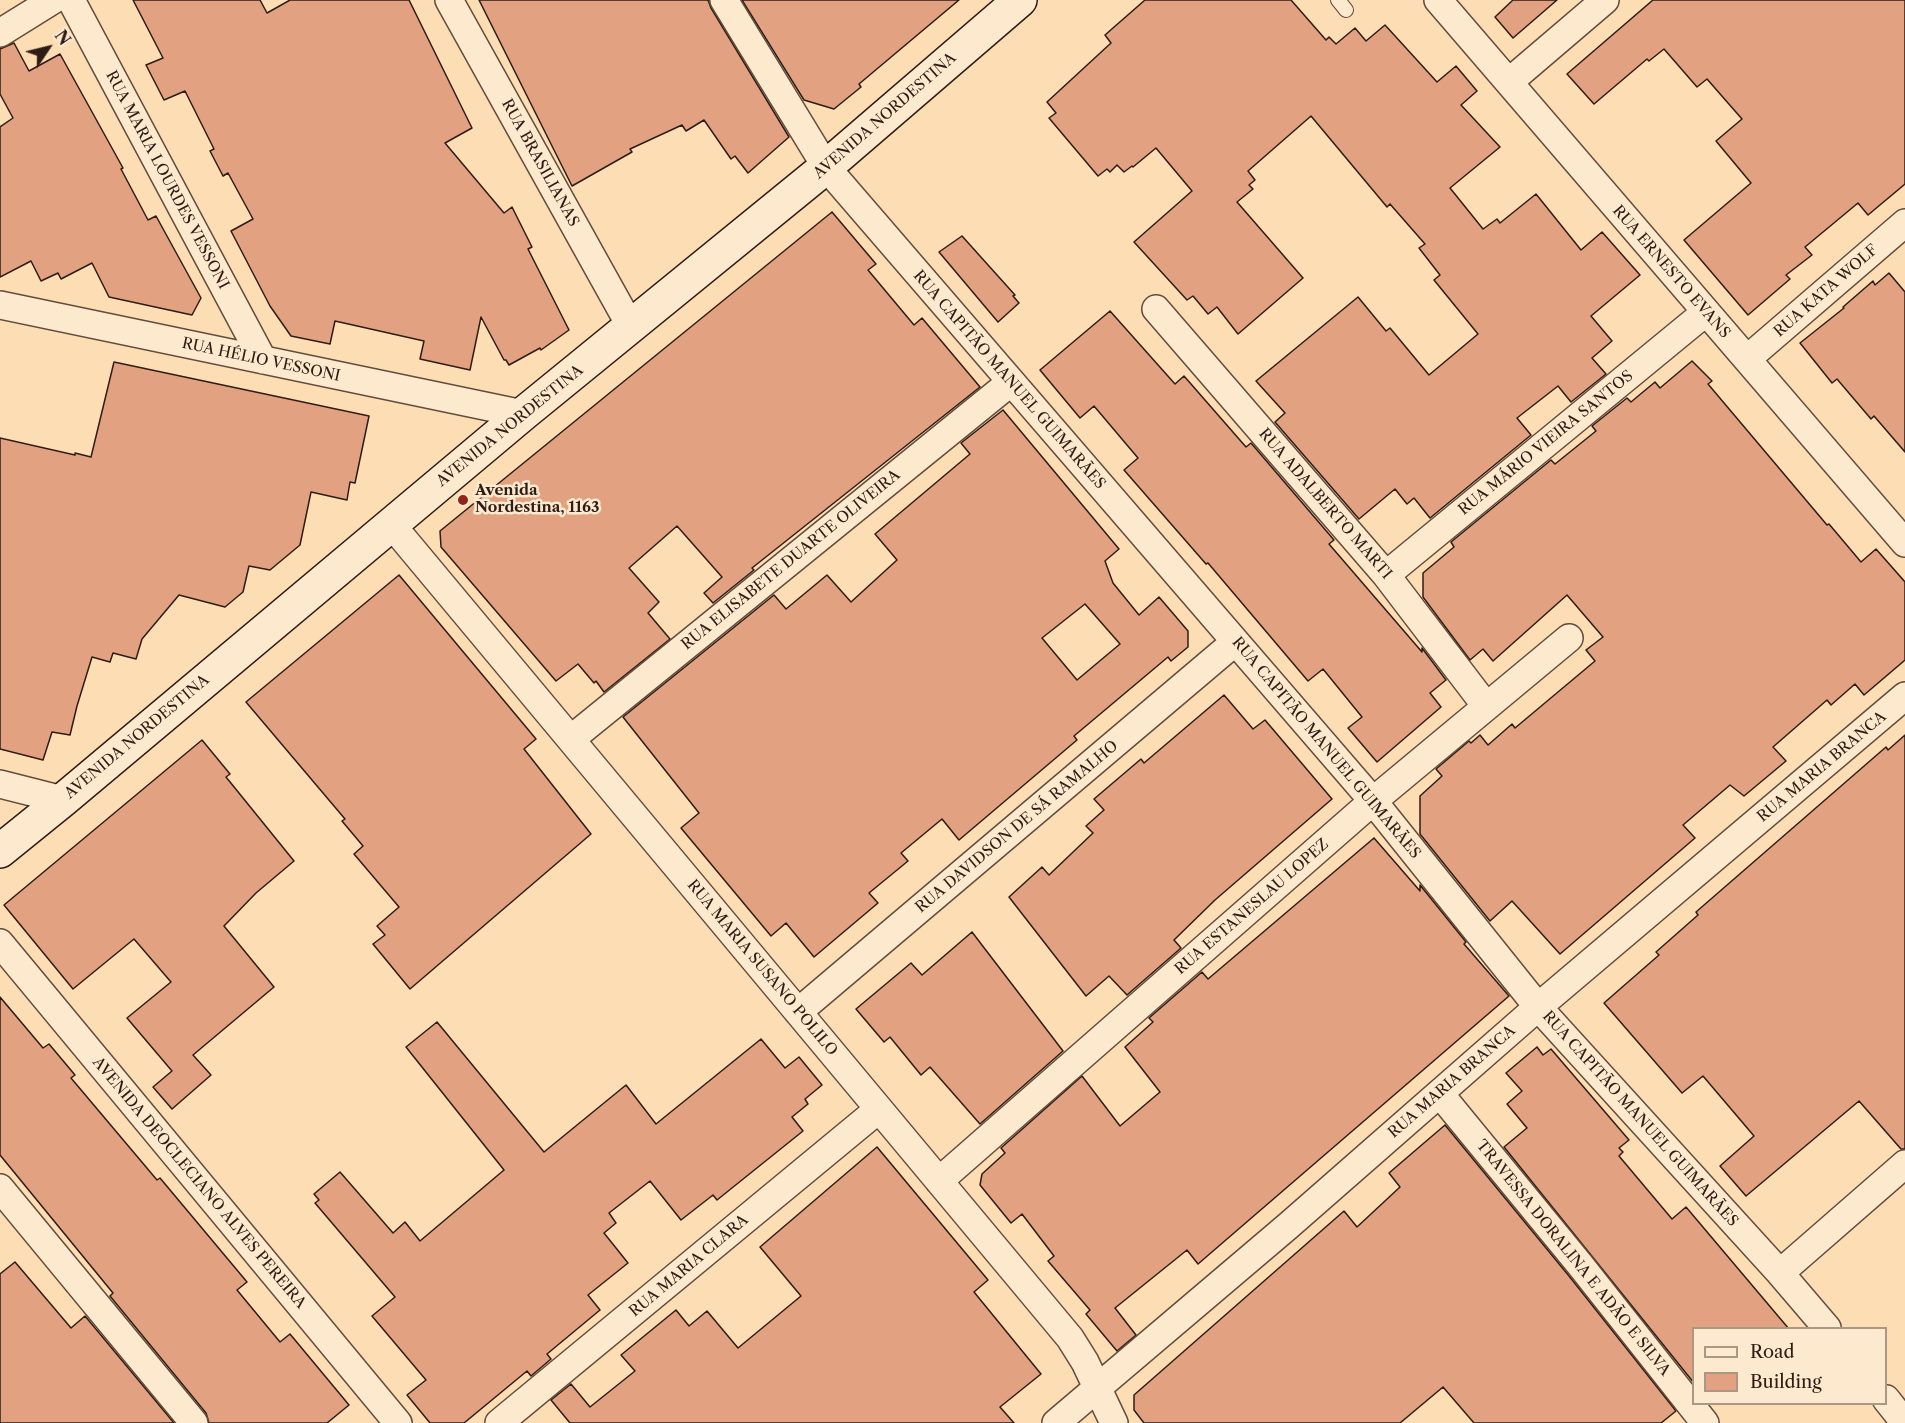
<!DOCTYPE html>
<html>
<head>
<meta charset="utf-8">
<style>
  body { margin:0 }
  #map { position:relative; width:1905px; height:1423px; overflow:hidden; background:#fcddb4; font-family:"Libre Caslon Text",serif }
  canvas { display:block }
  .legend { position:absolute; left:1692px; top:1327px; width:195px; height:78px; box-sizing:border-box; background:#fde9ce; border:2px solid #ab9784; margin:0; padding:8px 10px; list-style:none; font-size:18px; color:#2f1c14 }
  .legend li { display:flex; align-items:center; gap:12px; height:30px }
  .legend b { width:30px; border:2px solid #ab9784 }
  .north { position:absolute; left:18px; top:18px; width:60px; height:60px; -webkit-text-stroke:4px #fde9ce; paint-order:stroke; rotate:55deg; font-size:16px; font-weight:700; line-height:24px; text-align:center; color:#2f1c14 }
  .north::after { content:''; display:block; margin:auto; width:21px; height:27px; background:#2f1c14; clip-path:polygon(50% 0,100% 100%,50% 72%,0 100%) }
</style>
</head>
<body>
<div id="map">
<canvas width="1905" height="1423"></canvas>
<ul class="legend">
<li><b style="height:8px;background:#fde9ce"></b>Road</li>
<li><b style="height:16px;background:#e2a282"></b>Building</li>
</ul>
<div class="north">N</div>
</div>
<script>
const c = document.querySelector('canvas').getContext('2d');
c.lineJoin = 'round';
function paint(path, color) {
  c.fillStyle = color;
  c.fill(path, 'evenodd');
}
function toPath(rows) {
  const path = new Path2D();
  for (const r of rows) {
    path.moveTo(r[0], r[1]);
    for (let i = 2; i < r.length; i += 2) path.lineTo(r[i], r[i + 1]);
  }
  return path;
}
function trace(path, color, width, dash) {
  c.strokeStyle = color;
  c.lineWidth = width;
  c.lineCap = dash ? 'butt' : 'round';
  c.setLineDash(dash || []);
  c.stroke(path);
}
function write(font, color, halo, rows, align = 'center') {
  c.font = font + ' "Libre Caslon Text",serif';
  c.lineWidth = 5;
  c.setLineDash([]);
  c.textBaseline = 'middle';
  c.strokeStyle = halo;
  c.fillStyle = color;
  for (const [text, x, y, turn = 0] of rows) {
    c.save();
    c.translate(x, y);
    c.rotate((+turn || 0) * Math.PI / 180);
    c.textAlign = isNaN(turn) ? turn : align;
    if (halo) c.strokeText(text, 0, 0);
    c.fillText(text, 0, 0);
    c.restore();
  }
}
const building = toPath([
  [133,0,260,0,267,13,290,0,409,0,472,128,445,143,504,213,512,207,532,247,528,249,569,330,541,350,540,348,509,365,506,360,504,360,481,317,470,370,420,359,424,341,335,321,330,344,291,336,270,306,231,231,253,219,228,173,223,176,210,151,214,149,185,91,164,100,146,65,163,58,133,0],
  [479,0,708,0,711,8,789,137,748,173,735,156,731,159,704,120,686,131,682,125,630,149,632,152,572,186,479,0],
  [742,0,959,0,859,84,861,87,834,109,804,100,742,0],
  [1145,0,1291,0,1326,40,1329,37,1336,44,1355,28,1366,41,1385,25,1437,82,1456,66,1477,91,1461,105,1500,147,1450,188,1483,229,1497,219,1500,223,1536,194,1581,250,1602,232,1640,275,1591,316,1612,341,1592,358,1606,374,1571,402,1558,386,1517,418,1531,435,1430,518,1414,498,1407,504,1395,489,1359,519,1275,422,1285,413,1256,381,1358,297,1386,331,1390,328,1429,375,1478,334,1434,280,1440,275,1419,248,1425,244,1390,204,1387,207,1311,116,1248,171,1255,180,1249,185,1253,189,1237,202,1303,278,1238,334,1217,307,1208,314,1193,296,1187,300,1134,242,1192,191,1156,148,1133,167,1132,166,1124,172,1117,165,1110,172,1107,169,1098,176,1049,118,1056,113,1047,102,1111,43,1105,35,1145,0],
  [1513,0,1557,0,1513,38,1495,17,1513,0],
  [1653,0,1905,0,1905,184,1868,215,1858,203,1805,247,1812,255,1786,275,1790,279,1748,315,1684,240,1751,183,1716,141,1742,119,1707,79,1697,87,1664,49,1649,61,1647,59,1594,104,1567,74,1653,0],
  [14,43,29,71,60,54,123,168,121,169,148,220,156,216,201,298,192,315,109,297,92,263,61,279,58,273,41,281,31,261,0,277,0,127,13,118,0,94,0,49,14,43],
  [832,212,876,264,868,270,914,325,922,318,980,387,752,568,754,570,713,603,704,593,722,577,677,526,629,568,659,602,648,613,670,639,604,692,596,681,594,683,578,664,556,681,441,547,440,531,832,212],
  [962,236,1015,295,1013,296,1019,303,998,322,939,252,962,236],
  [1889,273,1905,292,1905,452,1874,416,1871,419,1837,379,1832,383,1800,343,1844,308,1843,307,1873,281,1875,285,1889,273],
  [1110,311,1175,384,1184,376,1246,447,1251,443,1334,540,1329,544,1422,652,1422,648,1446,680,1430,693,1441,707,1377,762,1348,728,1362,717,1323,669,1308,681,1208,563,1206,564,1124,470,1138,458,1094,406,1080,418,1040,370,1110,311],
  [1692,361,1712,381,1708,384,1827,525,1829,524,1861,562,1876,549,1905,582,1905,660,1864,695,1855,684,1831,705,1827,700,1773,747,1786,761,1744,796,1730,785,1683,825,1695,838,1560,954,1512,901,1490,921,1420,834,1420,796,1442,776,1436,769,1469,741,1471,743,1480,735,1488,745,1512,724,1515,728,1595,661,1586,650,1603,637,1567,595,1493,661,1483,649,1470,660,1423,597,1423,573,1454,547,1451,542,1551,460,1555,464,1596,431,1592,426,1627,398,1631,402,1655,382,1660,388,1692,361],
  [114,362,369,416,355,483,350,482,347,500,311,492,300,545,270,570,249,566,243,592,225,607,179,595,142,639,136,659,113,653,110,662,92,657,77,706,70,735,52,732,43,760,0,749,0,438,75,455,75,453,91,457,114,362],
  [1003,410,1119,549,1105,561,1113,583,1139,615,1159,597,1188,631,1188,647,1171,661,1168,657,1074,736,1077,740,959,840,942,819,901,853,908,861,869,893,878,903,814,957,786,923,771,936,681,828,699,813,623,717,774,595,786,609,827,575,851,602,897,560,875,534,970,454,961,443,1003,410],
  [1085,604,1120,644,1077,680,1042,638,1085,604],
  [399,575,536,739,524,749,591,834,410,989,373,944,385,935,377,926,399,907,354,854,363,846,342,821,345,819,246,702,399,575],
  [1224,695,1253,729,1265,720,1332,799,1215,900,1174,940,1181,948,1127,995,1109,976,1086,996,1009,897,1042,867,1049,875,1093,833,1086,826,1104,810,1094,799,1141,759,1144,763,1224,695],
  [1905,735,1905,1149,1901,1149,1859,1101,1746,1196,1720,1166,1754,1136,1703,1076,1682,1093,1604,1003,1659,955,1656,952,1698,915,1696,912,1886,747,1888,750,1905,735],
  [202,740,230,774,226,777,294,861,256,893,224,926,274,987,193,1055,211,1075,172,1109,153,1087,172,1071,127,1018,171,982,134,939,73,989,4,905,202,740],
  [1374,838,1420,891,1420,885,1466,942,1464,944,1509,996,1198,1264,1187,1250,1115,1308,1136,1335,1117,1351,1086,1314,1090,1310,1048,1261,1054,1256,1022,1214,1011,1223,980,1185,982,1174,1005,1153,1001,1148,1082,1076,1120,1126,1160,1092,1125,1047,1153,1022,1149,1018,1202,972,1208,979,1374,838],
  [972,932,1063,1051,980,1124,930,1067,921,1075,890,1037,884,1042,856,1009,911,963,922,975,972,932],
  [0,997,43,1048,49,1044,75,1075,71,1078,157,1180,160,1178,247,1282,237,1290,280,1342,290,1334,349,1405,327,1423,209,1423,206,1413,110,1296,113,1293,0,1155,0,997],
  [437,1022,544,1152,626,1085,656,1124,761,1039,785,1068,799,1057,822,1085,805,1099,808,1104,792,1117,803,1131,717,1200,713,1195,681,1220,650,1181,609,1213,616,1223,604,1233,628,1263,588,1295,600,1310,547,1354,551,1359,531,1376,527,1371,464,1423,430,1423,407,1395,426,1380,372,1316,395,1297,315,1203,319,1200,314,1194,340,1172,393,1233,405,1222,420,1241,504,1170,406,1047,437,1022],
  [1537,1047,1543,1055,1551,1049,1629,1140,1619,1148,1623,1152,1619,1156,1672,1219,1686,1207,1789,1329,1694,1329,1694,1383,1504,1147,1527,1128,1507,1104,1522,1091,1506,1073,1537,1047],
  [1445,1125,1569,1276,1676,1411,1661,1423,1474,1423,1443,1387,1400,1423,1144,1423,1134,1410,1134,1395,1344,1211,1357,1227,1400,1187,1389,1173,1445,1125],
  [877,1147,988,1280,974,1292,1041,1374,1000,1407,1014,1423,570,1423,551,1400,571,1384,590,1407,635,1371,621,1355,676,1310,689,1326,707,1311,738,1348,801,1296,760,1247,877,1147],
  [15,1262,71,1328,85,1316,174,1423,0,1423,0,1274,15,1262]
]);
paint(building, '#e2a282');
trace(building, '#2f1c14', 1.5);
const lane = toPath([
  [1338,0,1346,10]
]);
const street = toPath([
  [71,0,263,360],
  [449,0,631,327],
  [724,0,826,167,1373,801,1538,1007,1780,1273,1827,1328],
  [1438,0,1905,543],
  [0,33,53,0],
  [1509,82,1605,0],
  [0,305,523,414],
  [1156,309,1386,575,1486,706],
  [1747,359,1905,223],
  [391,524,1070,1338,1085,1362,1114,1423],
  [1386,575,1706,312],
  [571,739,1011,382],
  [0,784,63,800],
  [0,943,398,1423],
  [798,1012,1235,642],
  [1440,1094,1581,1266,1705,1423],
  [939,1181,1373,801,1569,638],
  [0,1188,194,1423],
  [1780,1273,1905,1164],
  [1886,1399,1905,1423],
  [499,1423,879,1109],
  [1056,1423,1288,1226,1538,1007,1905,696]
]);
const secondary = toPath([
  [0,851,63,800,523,414,826,167,1020,0]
]);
trace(lane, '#624c3c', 16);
trace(street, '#624c3c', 30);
trace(secondary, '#2f1c14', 36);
trace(lane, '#fde9ce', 14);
trace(street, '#fde9ce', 27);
trace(secondary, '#fde9ce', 33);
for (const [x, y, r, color] of [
  [463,500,6,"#8f2418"]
]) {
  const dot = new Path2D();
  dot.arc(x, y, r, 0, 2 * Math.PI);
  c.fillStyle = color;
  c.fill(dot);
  trace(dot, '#fde9ce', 2);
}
write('15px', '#2f1c14', '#fde9ce', [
  ["AVENIDA NORDESTINA",885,116,-41],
  ["RUA BRASILIANAS",540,163,61],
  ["RUA MARIA LOURDES VESSONI",167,180,62],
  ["RUA ERNESTO EVANS",1671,272,49],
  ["RUA KATA WOLF",1826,291,-41],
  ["RUA HÉLIO VESSONI",261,360,12],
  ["RUA CAPITÃO MANUEL GUIMARÃES",1009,380,49],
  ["AVENIDA NORDESTINA",510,426,-39],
  ["RUA MÁRIO VIEIRA SANTOS",1546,443,-39],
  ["RUA ADALBERTO MARTI",1325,504,49],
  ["RUA ELISABETE DUARTE OLIVEIRA",791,560,-39],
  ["AVENIDA NORDESTINA",137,737,-40],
  ["RUA CAPITÃO MANUEL GUIMARÃES",1326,748,50],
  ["RUA MARIA BRANCA",1822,767,-40],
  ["RUA DAVIDSON DE SÁ RAMALHO",1017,827,-40],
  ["RUA ESTANESLAU LOPEZ",1252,907,-41],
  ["RUA MARIA SUSANO POLILO",762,968,50],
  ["RUA MARIA BRANCA",1452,1082,-41],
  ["RUA CAPITÃO MANUEL GUIMARÃES",1640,1119,48],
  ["AVENIDA DEOCLECIANO ALVES PEREIRA",199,1183,50],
  ["TRAVESSA DORALINA E ADÃO E SILVA",1573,1258,51],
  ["RUA MARIA CLARA",689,1266,-40]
]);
write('bold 15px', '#2f1c14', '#fde9ce', [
  ["Avenida",475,491],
  ["Nordestina, 1163",475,508]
], 'left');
</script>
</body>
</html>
